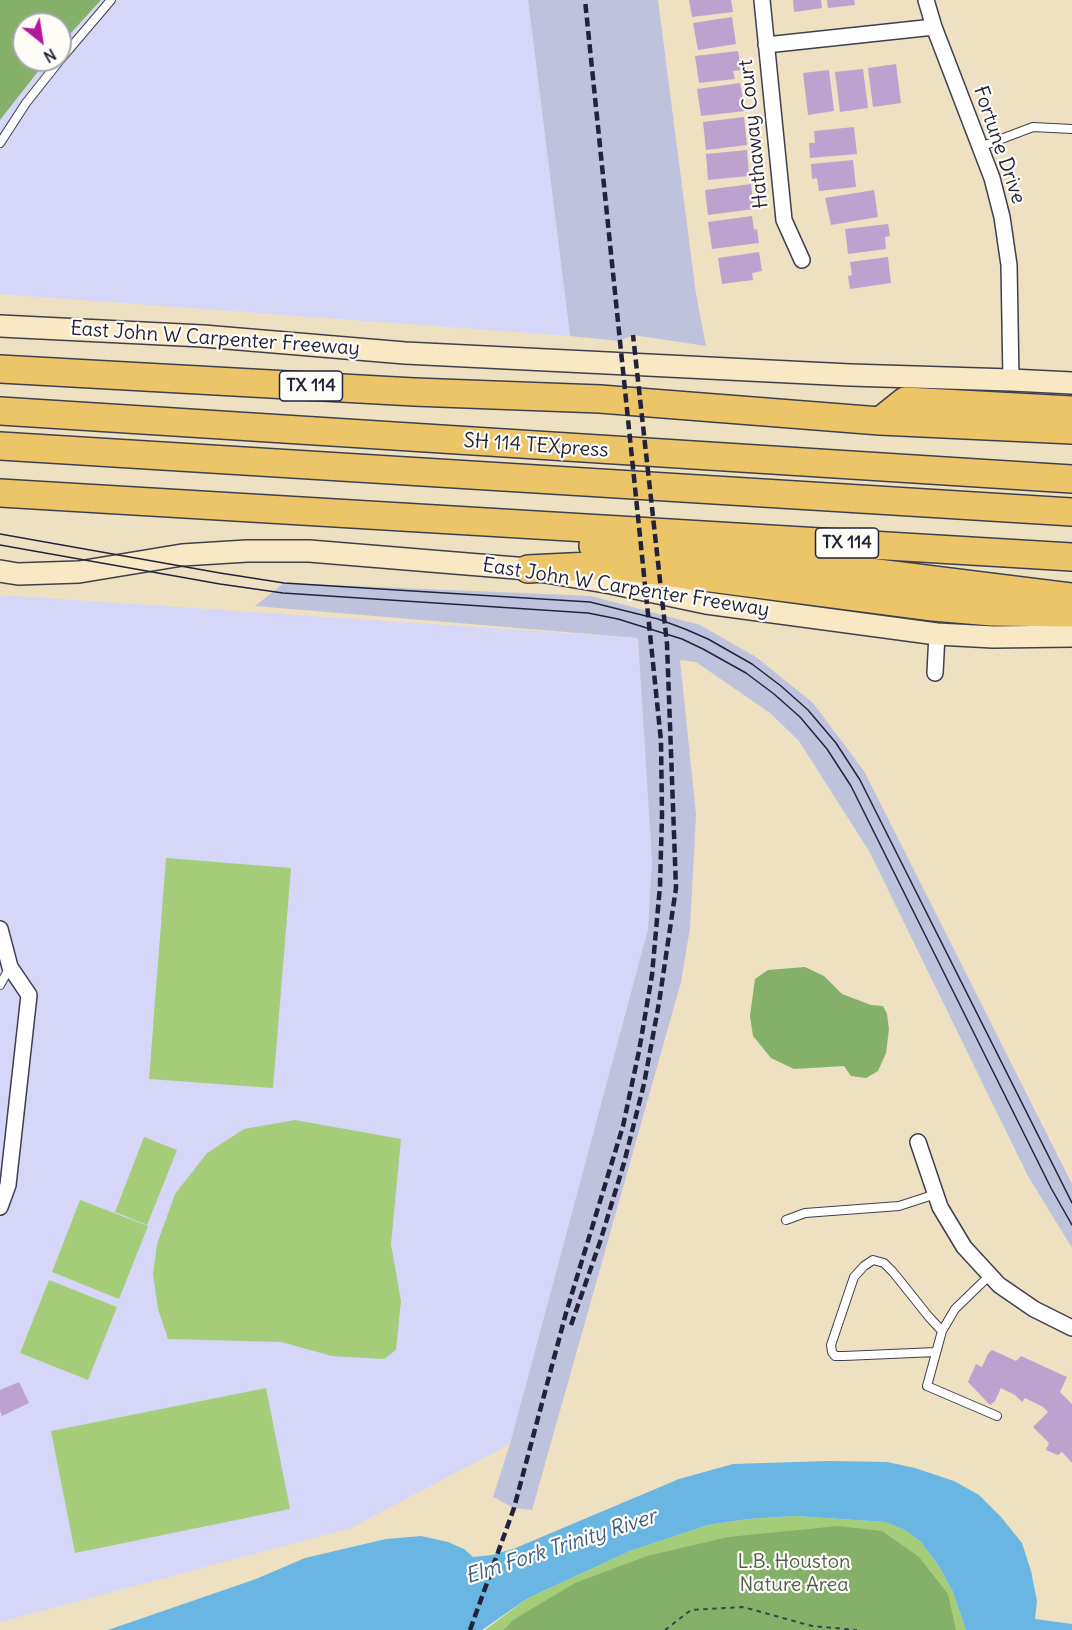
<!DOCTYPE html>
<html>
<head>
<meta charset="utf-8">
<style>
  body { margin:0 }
  #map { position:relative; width:1072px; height:1630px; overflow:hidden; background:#ede1c1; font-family:Delius,sans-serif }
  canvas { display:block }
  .north { position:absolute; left:12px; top:12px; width:60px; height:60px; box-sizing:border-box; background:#fdfcf7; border:2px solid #a5a5ac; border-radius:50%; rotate:150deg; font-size:16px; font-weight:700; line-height:24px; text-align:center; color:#22223b }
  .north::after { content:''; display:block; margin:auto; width:21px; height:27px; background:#b5179e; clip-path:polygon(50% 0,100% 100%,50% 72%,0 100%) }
</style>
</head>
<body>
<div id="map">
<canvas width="1072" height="1630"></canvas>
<div class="north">N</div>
</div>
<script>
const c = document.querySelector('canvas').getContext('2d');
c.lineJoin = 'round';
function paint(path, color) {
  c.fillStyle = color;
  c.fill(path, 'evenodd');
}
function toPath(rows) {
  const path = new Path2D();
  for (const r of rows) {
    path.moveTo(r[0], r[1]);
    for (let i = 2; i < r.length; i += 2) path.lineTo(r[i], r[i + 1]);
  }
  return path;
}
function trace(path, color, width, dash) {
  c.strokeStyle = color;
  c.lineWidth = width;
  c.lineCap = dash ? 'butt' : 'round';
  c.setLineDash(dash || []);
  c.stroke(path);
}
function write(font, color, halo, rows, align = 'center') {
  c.font = font + ' Delius,sans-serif';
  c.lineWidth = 4.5;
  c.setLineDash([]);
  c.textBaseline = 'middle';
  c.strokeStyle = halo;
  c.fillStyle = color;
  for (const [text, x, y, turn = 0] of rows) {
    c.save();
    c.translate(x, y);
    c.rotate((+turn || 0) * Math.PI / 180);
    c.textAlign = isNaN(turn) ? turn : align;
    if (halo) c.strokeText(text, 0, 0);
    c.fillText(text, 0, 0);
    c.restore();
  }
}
paint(toPath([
  [0,0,528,0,570,336,0,294],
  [24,24,60,24,60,60,24,60],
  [0,595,638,638,652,861,648,929,510,1444,351,1528,0,1622]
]), '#d6d7f8');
paint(toPath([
  [528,0,658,0,696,294,706,346,633,335,619,341,570,336],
  [284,583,591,596,700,625,756,657,813,703,864,771,1072,1184,1072,1248,1028,1176,869,851,799,741,770,713,696,662,680,660,696,814,690,928,681,982,532,1510,514,1508,493,1497,510,1444,648,929,652,861,638,638,255,606]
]), '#bec2dd');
paint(toPath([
  [166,858,291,868,273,1088,149,1079],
  [295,1120,401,1139,391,1244,401,1301,396,1350,384,1359,332,1356,281,1342,168,1339,158,1309,153,1274,157,1244,175,1194,207,1153,244,1129],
  [144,1137,177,1150,147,1225,115,1212],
  [80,1200,148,1226,119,1299,52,1272],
  [49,1280,117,1307,88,1380,20,1353],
  [266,1388,290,1509,75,1553,51,1431],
  [794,1516,887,1522,905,1530,921,1542,940,1568,953,1592,966,1630,485,1630,528,1598,630,1551,708,1525,748,1519]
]), '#a5cd79');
paint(toPath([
  [0,0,101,0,60,45,60,24,24,24,24,60,47,60,0,120],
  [805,967,824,976,842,994,871,1005,883,1006,887,1014,889,1029,886,1053,878,1071,866,1078,851,1076,844,1066,794,1069,771,1058,753,1036,750,1016,755,979,768,970],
  [838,1526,882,1531,919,1557,948,1594,956,1630,504,1630,513,1620,575,1583,647,1556,728,1537]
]), '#84b069');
paint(toPath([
  [828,1461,887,1462,915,1468,954,1481,979,1495,1001,1517,1022,1543,1031,1571,1037,1601,1035,1619,1072,1624,1072,1630,966,1630,953,1592,940,1568,921,1542,905,1530,886,1522,794,1516,748,1519,708,1525,630,1551,528,1598,482,1630,108,1630,256,1579,305,1558,386,1539,421,1536,448,1542,464,1549,473,1557,492,1555,513,1549,679,1479,733,1464]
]), '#69b6e3');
paint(toPath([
  [689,0,731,0,733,12,692,17],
  [793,0,821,0,822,8,794,12],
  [827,0,854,0,855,5,828,8],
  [732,17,736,44,698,50,693,23],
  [738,51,741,70,733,71,735,79,699,83,695,56],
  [896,64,901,103,873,107,868,68],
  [863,69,868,108,840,112,835,72],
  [829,70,834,111,808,115,803,73],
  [740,83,745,111,701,116,697,89],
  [744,117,747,145,706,150,703,122],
  [854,127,857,154,810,158,809,143,815,143,814,131],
  [747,150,749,176,708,180,706,154],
  [853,160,856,187,819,191,817,178,812,179,811,164],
  [751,184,754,209,708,215,705,190],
  [874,190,878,217,831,225,825,198],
  [752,216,754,230,757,229,759,243,712,249,708,222],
  [888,224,890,236,885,237,886,249,848,254,845,229],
  [759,252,762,271,752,273,753,280,722,284,718,258],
  [888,257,891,283,850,289,848,276,852,275,850,262],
  [992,1350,1016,1361,1021,1356,1067,1377,1060,1392,1072,1404,1072,1463,1062,1452,1058,1455,1046,1450,1049,1443,1033,1427,1048,1412,1043,1407,1025,1398,1022,1402,1015,1395,1001,1388,995,1401,990,1405,968,1382,976,1364,982,1367,988,1354],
  [19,1382,29,1403,2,1416,0,1411,0,1390]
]), '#bda2d0');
const lane = toPath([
  [60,60,111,0],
  [0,143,26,103,60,60],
  [980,147,1033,127,1072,129],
  [0,985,10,967],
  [786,1220,805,1213,899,1206,936,1194],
  [990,1275,955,1309,942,1331,927,1386,997,1416],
  [936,1352,844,1356,835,1356,832,1352,831,1345,854,1277,864,1266,873,1260,884,1263,893,1272,929,1317,942,1331]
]);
const street = toPath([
  [762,0,784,220,802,260],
  [926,0,934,27,992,178,1002,217,1009,265,1011,380],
  [766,45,934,27],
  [935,673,937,634],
  [0,929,10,967,29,995,8,1185,0,1207],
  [918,1142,940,1207,964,1247,999,1285,1034,1309,1072,1328]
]);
const secondary = toPath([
  [0,326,203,336,405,353,850,375,1011,380,1072,383],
  [0,571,18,574,79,572,182,555,247,551,309,551,528,569,611,583,706,603,937,634,993,637,1072,636]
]);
const highway = toPath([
  [0,369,414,392,600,399,880,421,1072,430],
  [0,411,1072,479],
  [880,421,905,401,1072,410],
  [0,446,1072,512],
  [0,493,1072,557],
  [593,546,861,571,1072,597],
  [528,569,611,565,933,607,992,612,1072,613]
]);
trace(lane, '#403f4f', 10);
trace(street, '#403f4f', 18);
trace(secondary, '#403f4f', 24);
trace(highway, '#403f4f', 30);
trace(toPath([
  [665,1630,691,1610,743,1607,812,1626,857,1630]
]), '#403f4f', 2, [4.5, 4.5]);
trace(lane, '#fff', 8);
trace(street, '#fff', 15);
trace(secondary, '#f8e8c3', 21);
trace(highway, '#edc569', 27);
trace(toPath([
  [0,534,220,573,284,583,590,602,658,619,685,629,708,639,752,664,781,686,808,710,836,743,860,780,1072,1203],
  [0,545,220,584,283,593,588,613,618,619,682,639,703,649,746,673,774,694,800,717,827,749,851,786,1051,1188,1072,1225]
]), '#22223b', 1.5);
trace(toPath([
  [571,1325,600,1242,624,1163,644,1084,659,1003,676,888,667,644,633,335],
  [470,1630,514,1508,566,1313,623,1126,639,1051,652,975,660,886,662,815,661,741,585,0]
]), '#22223b', 4.5, [9, 4.5]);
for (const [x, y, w] of [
  [311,386,63],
  [847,543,63]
]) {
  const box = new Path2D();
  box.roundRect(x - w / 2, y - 15, w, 30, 4.5);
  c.fillStyle = '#fdfcf7';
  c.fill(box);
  trace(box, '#22223b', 1.5);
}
write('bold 18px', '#22223b', null, [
  ["TX 114",311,386],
  ["TX 114",847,543]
]);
write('20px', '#22223b', '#fdfcf7', [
  ["Hathaway Court",754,134,-96],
  ["Fortune Drive",999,145,71],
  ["East John W Carpenter Freeway",215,339,4],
  ["SH 114 TEXpress",536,446,4],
  ["East John W Carpenter Freeway",626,588,9]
]);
write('20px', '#505e51', '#fdfcf7', [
  ["L.B. Houston",794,1562],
  ["Nature Area",794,1585]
]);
write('italic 21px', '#3e5d7e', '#fdfcf7', [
  ["Elm Fork Trinity River",561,1547,-18]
]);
</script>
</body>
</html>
